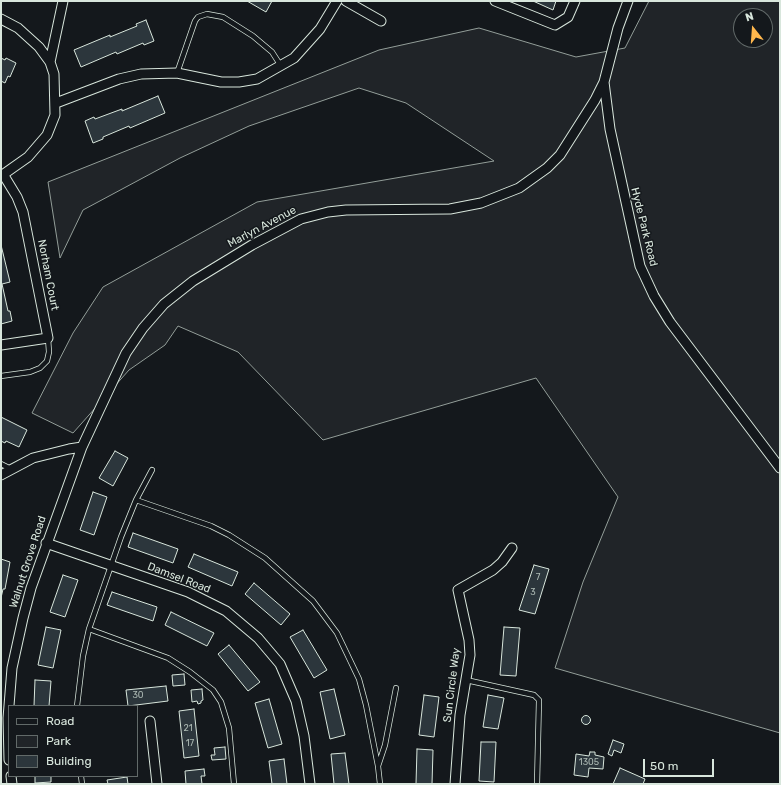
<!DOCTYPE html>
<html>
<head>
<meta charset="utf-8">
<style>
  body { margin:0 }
  #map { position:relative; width:781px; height:785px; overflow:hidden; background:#14181c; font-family:Rubik,sans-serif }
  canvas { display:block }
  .frame { position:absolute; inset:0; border:2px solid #d8e6dc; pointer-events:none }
  .legend { position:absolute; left:8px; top:705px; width:130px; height:72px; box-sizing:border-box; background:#14181c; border:1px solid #626a69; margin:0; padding:5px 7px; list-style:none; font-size:12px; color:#d8e6dc }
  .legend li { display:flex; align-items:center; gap:8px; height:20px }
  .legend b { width:20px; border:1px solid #626a69 }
  .north { position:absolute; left:733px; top:8px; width:40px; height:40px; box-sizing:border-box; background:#14181c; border:1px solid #626a69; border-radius:50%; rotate:343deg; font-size:11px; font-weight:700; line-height:16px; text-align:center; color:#d8e6dc }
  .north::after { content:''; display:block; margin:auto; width:14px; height:18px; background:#ffb74d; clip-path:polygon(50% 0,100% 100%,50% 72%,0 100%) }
  .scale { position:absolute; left:643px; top:759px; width:71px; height:18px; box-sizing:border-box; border:2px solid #d8e6dc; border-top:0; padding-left:5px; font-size:12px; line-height:14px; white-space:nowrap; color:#d8e6dc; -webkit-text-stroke:3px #14181c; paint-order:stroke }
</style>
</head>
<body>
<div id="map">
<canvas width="781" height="785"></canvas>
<div class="frame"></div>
<ul class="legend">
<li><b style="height:5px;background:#14181c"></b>Road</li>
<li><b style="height:11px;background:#202428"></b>Park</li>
<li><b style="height:11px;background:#2c363c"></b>Building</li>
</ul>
<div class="north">N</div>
<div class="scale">50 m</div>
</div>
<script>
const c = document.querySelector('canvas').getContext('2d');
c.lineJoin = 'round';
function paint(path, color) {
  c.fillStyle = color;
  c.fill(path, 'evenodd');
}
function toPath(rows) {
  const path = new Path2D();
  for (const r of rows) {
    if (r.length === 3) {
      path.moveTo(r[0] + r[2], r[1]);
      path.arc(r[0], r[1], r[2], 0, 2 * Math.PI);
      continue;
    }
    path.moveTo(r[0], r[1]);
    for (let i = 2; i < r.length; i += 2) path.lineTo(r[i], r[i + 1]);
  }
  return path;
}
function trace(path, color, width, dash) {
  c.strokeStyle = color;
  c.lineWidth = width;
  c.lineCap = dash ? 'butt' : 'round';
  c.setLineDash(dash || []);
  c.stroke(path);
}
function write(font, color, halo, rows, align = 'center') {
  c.font = font + ' Rubik,sans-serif';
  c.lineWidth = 3;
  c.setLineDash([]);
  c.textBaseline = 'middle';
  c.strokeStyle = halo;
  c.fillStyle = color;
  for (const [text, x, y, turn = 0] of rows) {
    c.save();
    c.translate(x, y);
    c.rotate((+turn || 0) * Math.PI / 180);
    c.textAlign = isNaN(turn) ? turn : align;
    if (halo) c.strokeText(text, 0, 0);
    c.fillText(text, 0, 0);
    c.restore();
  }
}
const green = toPath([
  [649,1,780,1,780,733,555,668,583,582,618,497,536,378,323,440,238,352,178,326,165,345,129,370,73,433,32,413,73,333,103,287,257,202,494,161,406,103,359,88,249,126,180,158,83,210,60,258,48,182,379,50,479,28,576,57,625,48,649,1],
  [741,16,765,16,765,40,741,40,741,16]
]);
paint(green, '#202428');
trace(green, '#939e99', 1);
const building = toPath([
  [247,1,272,1,266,12,247,1],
  [533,1,556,1,553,10,533,1],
  [146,20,154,41,144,45,143,43,117,54,116,52,81,67,74,50,110,35,110,37,137,26,136,24,146,20],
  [1,58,5,60,6,58,16,63,10,77,8,76,5,83,1,81,1,58],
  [158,96,165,113,130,128,129,126,103,137,103,139,93,143,85,121,94,117,95,119,122,109,122,111,158,96],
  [1,245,10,282,2,284,8,311,10,311,12,321,1,324,1,245],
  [1,417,27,430,19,447,6,441,5,443,1,441,1,417],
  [115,451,128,458,113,486,99,478,115,451],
  [93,492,107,497,94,535,80,530,93,492],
  [133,533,178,549,173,563,128,547,133,533],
  [194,554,238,572,232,586,188,567,194,554],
  [1,559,10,562,5,589,3,589,1,598,1,559],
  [534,565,549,569,535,614,519,610,534,565],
  [63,575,78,580,65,617,50,612,63,575],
  [254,583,290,614,281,625,245,594,254,583],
  [112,592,157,607,153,621,107,605,112,592],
  [171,612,214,633,207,646,165,625,171,612],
  [46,627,61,630,53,668,38,665,46,627],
  [504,627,520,628,516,676,500,675,504,627],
  [303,630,327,670,314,678,290,637,303,630],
  [229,645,260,682,248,691,218,654,229,645],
  [184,674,185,685,173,686,172,675,184,674],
  [35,680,51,681,49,706,34,706,35,680],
  [166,686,168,701,128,706,126,690,166,686],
  [202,689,203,700,201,701,201,703,198,704,197,701,192,702,191,690,202,689],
  [334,689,345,735,330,739,320,692,334,689],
  [424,695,439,697,434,737,419,735,424,695],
  [488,695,504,698,498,729,483,727,488,695],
  [269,699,282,744,268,748,255,703,269,699],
  [194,709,199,756,184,758,179,711,194,709],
  [586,720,4.5],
  [613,740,624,744,621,753,614,750,612,756,608,754,613,740],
  [481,742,496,742,494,782,479,781,481,742],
  [225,747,226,759,212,760,211,755,215,755,214,748,225,747],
  [417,749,433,750,432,784,416,784,417,749],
  [590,752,595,752,595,755,604,757,603,769,589,768,588,777,574,775,576,754,589,756,590,752],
  [345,753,349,784,334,784,331,754,345,753],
  [284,759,287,784,272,784,269,761,284,759],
  [620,768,645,779,643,784,613,784,620,768],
  [204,769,205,776,201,776,202,784,186,784,185,771,204,769],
  [35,776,51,776,51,782,35,783,35,776],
  [127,777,128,784,108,784,107,780,127,777]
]);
paint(building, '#2c363c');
trace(building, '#d8e6dc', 1);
const service = toPath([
  [177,73,195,21,198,17,207,14,223,17,253,36,272,52,281,66],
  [1,376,30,372,40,368,47,361,49,352,48,338],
  [1,464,11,469],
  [136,500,211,526,229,535,265,558,313,601,337,633,359,679,366,705,378,766],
  [89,629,168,658,190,672,213,690,221,702,229,728,234,784],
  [466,680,534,695,539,700,537,784],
  [77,706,83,656,89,629,121,537,136,500,152,470],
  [81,776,82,784],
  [380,784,378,766,385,745,396,688]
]);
const minor = toPath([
  [346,1,381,21],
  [495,1,555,25,568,17,575,1],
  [628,1,618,28,604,82,610,129,640,266,654,296,670,322,780,468],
  [1,19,18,28,39,47,50,62],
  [56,103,119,79,141,74,177,73,221,82,239,82,257,79,294,58,320,29,337,1],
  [1,176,28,157,47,135,55,115,54,74,50,62,63,1],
  [1,345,48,338,23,212,17,197,3,174],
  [1,475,33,458,69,449,82,447],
  [46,543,188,592,226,611,258,638,280,664,296,701,304,736,310,784],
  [150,721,157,784],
  [9,760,8,718,12,668,23,618,31,588,82,447,126,353,143,328,164,304,193,281,252,245,301,219,328,212,346,210,450,209,481,203,519,188,547,168,560,155,595,100,604,82],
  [11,776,12,784],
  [455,784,460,715,470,655,469,640,458,590,493,570,502,562,512,548]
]);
trace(service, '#d8e6dc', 6);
trace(minor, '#d8e6dc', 11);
trace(service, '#14181c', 4.5);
trace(minor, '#14181c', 9);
write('9px', '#adbab4', null, [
  ["7",538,577],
  ["3",533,592],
  ["30",138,695],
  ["21",188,728],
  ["17",190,743],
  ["1305",589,762]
]);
write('11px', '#d8e6dc', '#14181c', [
  ["Marlyn Avenue",262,227,-28],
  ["Hyde Park Road",644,227,76],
  ["Norham Court",48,275,79],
  ["Walnut Grove Road",28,562,-72],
  ["Damsel Road",179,578,21],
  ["Sun Circle Way",452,685,-83]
]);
</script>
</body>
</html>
